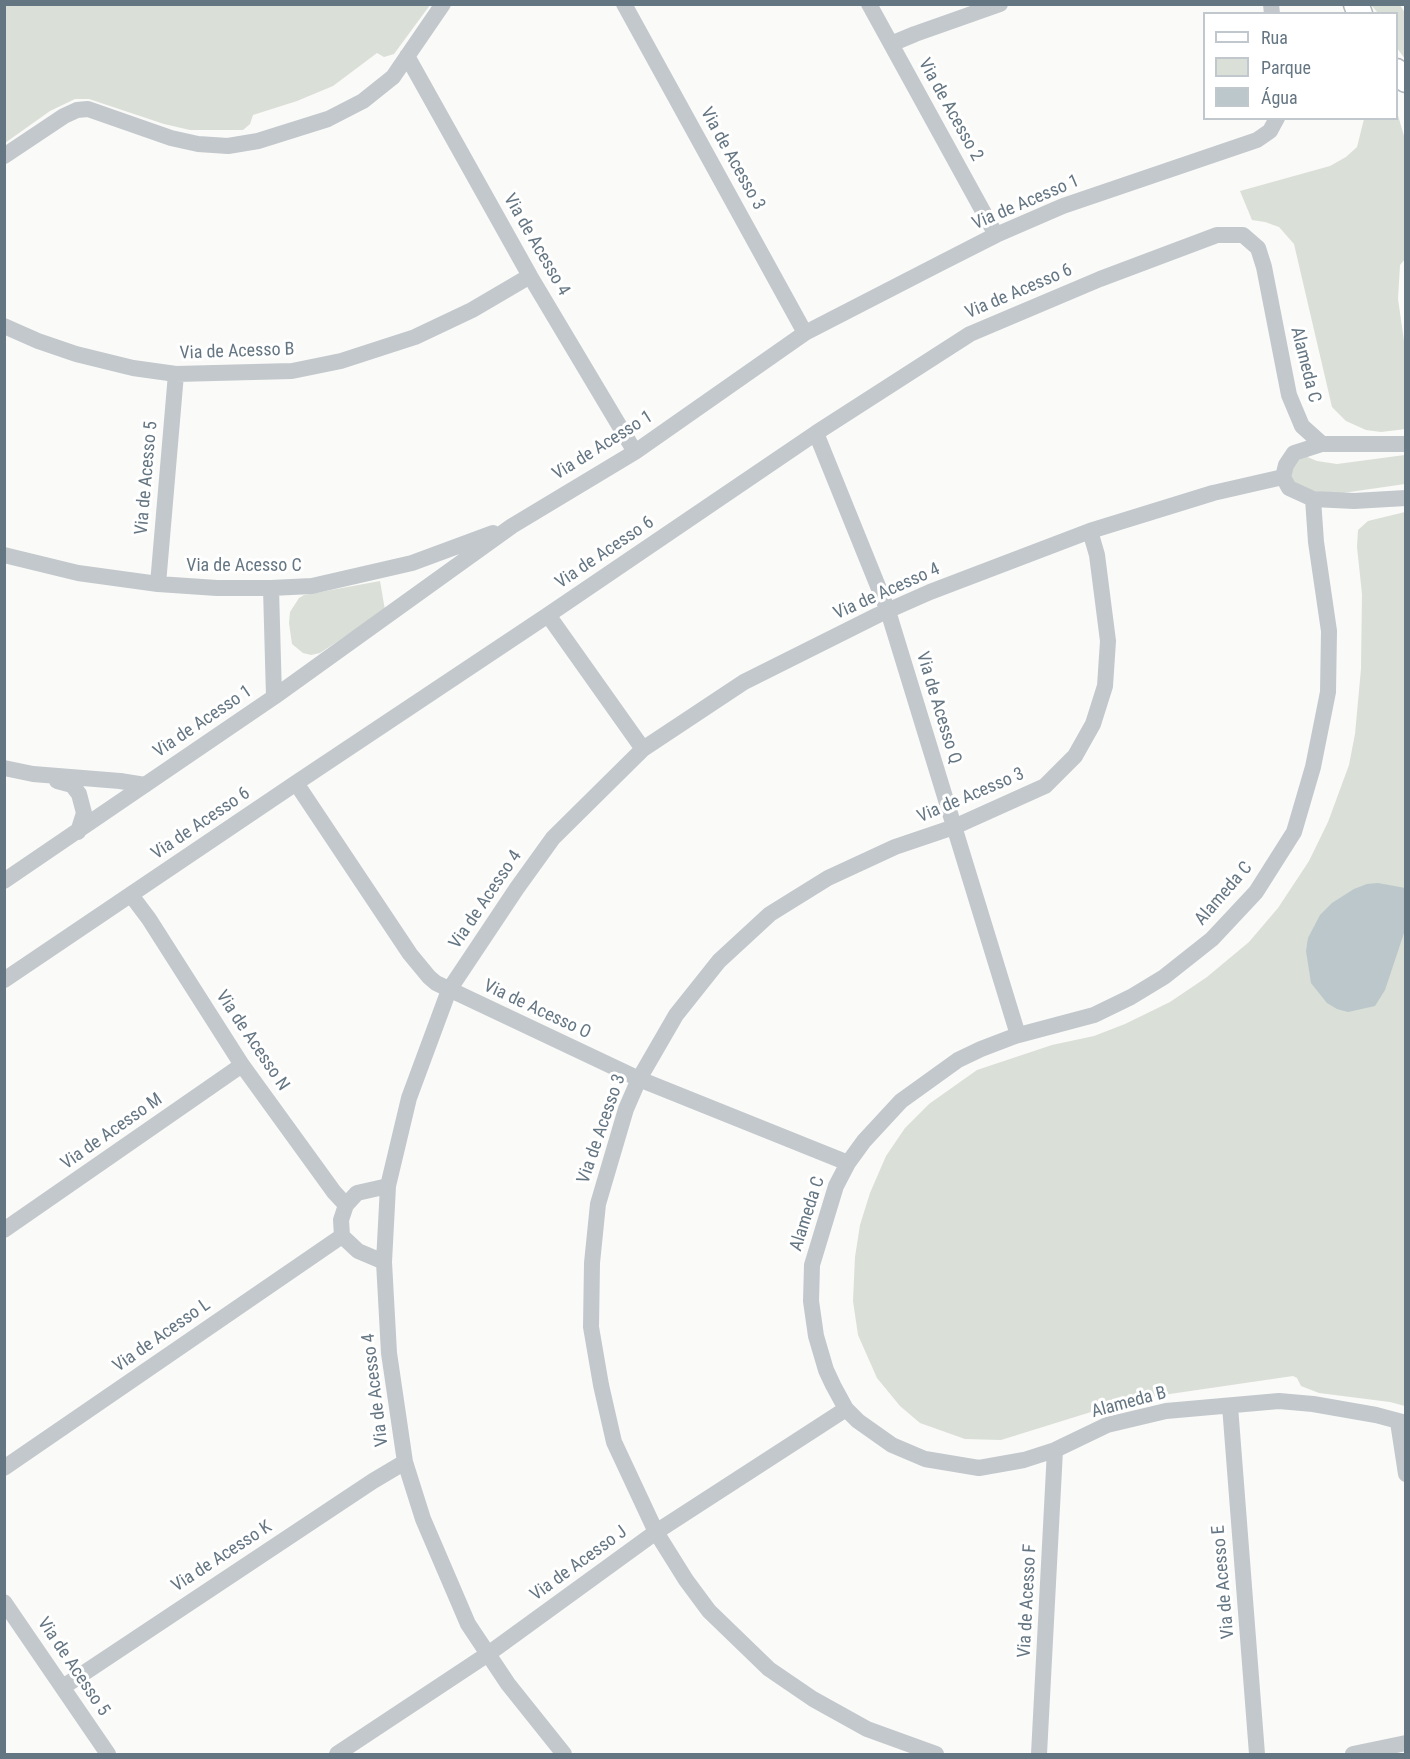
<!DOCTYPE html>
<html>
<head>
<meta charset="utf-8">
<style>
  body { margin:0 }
  #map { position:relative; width:1410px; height:1759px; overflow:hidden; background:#fafaf8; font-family:"Roboto Condensed",sans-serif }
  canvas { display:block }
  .frame { position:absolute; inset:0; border:6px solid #657683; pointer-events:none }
  .legend { position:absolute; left:1203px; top:12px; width:195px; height:108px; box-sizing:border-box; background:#fff; border:2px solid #c1c8cd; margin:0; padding:8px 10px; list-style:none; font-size:18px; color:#657683 }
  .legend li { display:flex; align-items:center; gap:12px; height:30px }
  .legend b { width:30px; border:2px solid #c1c8cd }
</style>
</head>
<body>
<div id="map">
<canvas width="1410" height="1759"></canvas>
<div class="frame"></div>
<ul class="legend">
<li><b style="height:8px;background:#fff"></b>Rua</li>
<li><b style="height:16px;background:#dadfd7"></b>Parque</li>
<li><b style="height:16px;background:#bbc7cb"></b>Água</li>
</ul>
</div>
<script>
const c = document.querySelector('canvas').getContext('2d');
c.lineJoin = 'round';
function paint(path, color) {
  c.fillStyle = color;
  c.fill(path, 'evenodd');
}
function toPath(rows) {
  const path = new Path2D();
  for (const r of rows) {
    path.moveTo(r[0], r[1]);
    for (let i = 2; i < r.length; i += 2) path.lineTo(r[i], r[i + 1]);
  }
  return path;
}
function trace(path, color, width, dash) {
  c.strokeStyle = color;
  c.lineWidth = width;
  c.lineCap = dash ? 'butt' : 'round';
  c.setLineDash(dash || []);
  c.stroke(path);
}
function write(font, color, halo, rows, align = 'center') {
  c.font = font + ' "Roboto Condensed",sans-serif';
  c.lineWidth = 6;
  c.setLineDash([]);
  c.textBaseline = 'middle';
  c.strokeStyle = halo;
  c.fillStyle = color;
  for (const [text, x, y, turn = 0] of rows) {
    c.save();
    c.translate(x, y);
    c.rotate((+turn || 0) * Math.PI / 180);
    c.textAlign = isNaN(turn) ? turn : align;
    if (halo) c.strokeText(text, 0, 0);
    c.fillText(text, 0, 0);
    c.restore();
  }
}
paint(toPath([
  [5,4,430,4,430,5,394,54,384,57,377,53,333,86,297,101,253,115,250,124,243,130,190,130,164,124,89,99,75,99,50,111,5,143],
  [1371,5,1400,5,1405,13,1405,59,1397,48,1396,14,1378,13],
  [1397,112,1404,136,1406,153,1406,258,1400,265,1398,299,1406,355,1406,429,1381,432,1366,430,1346,421,1332,407,1294,244,1279,227,1265,222,1252,220,1240,191,1330,166,1346,157,1357,147,1364,119,1396,118],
  [1405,455,1405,484,1336,494,1294,488,1288,466,1305,456,1317,461,1337,464],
  [1405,512,1405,1406,1390,1402,1319,1393,1301,1386,1297,1378,1293,1376,1156,1396,1091,1412,1001,1440,965,1439,920,1423,900,1406,877,1378,858,1335,853,1301,855,1257,860,1225,870,1193,886,1156,905,1128,929,1104,977,1070,1052,1045,1094,1036,1125,1024,1170,1002,1207,977,1249,942,1278,908,1309,861,1328,822,1349,765,1355,734,1361,669,1362,594,1357,547,1358,530,1368,521],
  [380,581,385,610,320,653,311,655,303,653,292,644,289,623,290,612,299,598,304,595]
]), '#dadfd7');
paint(toPath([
  [1378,883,1405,888,1405,930,1385,990,1375,1006,1348,1012,1337,1009,1327,1003,1311,983,1306,951,1308,938,1320,915,1332,903,1354,889,1367,884]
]), '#bbc7cb');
const secondary = toPath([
  [1356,4,1360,14],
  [1396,71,1406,80]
]);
trace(secondary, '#b3babf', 27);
trace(toPath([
  [624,4,805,333],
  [869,4,996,235],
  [1271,4,1272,14],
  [891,44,915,34,1000,4],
  [407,56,530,276,635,452],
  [4,156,64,116,77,110,88,109,171,138,198,144,228,146,258,141,328,119,363,101,393,77,443,4],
  [4,326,38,341,76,354,133,368,176,374,292,371,341,361,415,337,472,310,530,276],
  [816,433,888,611,1018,1035],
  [1322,444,1406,444],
  [1313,499,1354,501,1406,498],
  [4,555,78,573,158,584,217,588,271,588,312,586,412,563,493,533],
  [158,584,176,374],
  [271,588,274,697],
  [548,615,643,749],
  [4,768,33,774,120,781,145,785],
  [57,781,72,785,79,794,84,813,78,832],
  [296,783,410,954,429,977,436,983,639,1079,848,1163],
  [4,881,274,697,512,526,635,452,805,333,941,263,996,235,1063,206,1257,140,1270,131,1277,118],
  [131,895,149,919,242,1065,334,1192,346,1205],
  [4,980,296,783,548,615,816,433,970,334,1100,279,1217,235,1243,235,1258,248,1264,267,1289,395,1302,426,1322,444,1294,453,1286,465,1283,477,1289,488,1313,499,1316,542,1329,631,1328,692,1313,767,1294,832,1256,892,1212,939,1164,977,1131,997,1094,1015,1015,1036,981,1049,958,1060,901,1101,864,1141,848,1163,836,1186,812,1265,811,1301,816,1336,826,1370,833,1385,846,1409,858,1421,892,1445,925,1459,979,1468,1024,1460,1055,1450,1107,1425,1166,1411,1279,1401,1313,1404,1376,1415,1406,1423],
  [4,1230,242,1065],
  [384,1262,358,1251,342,1236,341,1220,346,1205,357,1193,388,1186],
  [1230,1406,1257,1754],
  [1398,1422,1406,1474],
  [4,1468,342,1236],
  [4,1602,108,1754],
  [63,1687,373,1481,405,1462],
  [337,1754,488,1654,656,1532,846,1409],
  [564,1754,508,1684,468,1624,423,1519,405,1462,389,1353,384,1262,388,1186,409,1098,449,990,517,888,553,838,643,749,744,682,878,615,930,592,1090,531,1213,493,1283,477],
  [936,1754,867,1729,813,1699,769,1669,709,1611,686,1580,656,1532,614,1442,601,1385,591,1327,592,1263,598,1204,626,1109,639,1079,676,1015,719,961,770,914,828,878,895,847,954,827,1045,786,1075,756,1093,724,1105,686,1108,641,1097,555,1090,531],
  [1039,1754,1055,1450],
  [1353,1754,1406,1743]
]), '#c3c8cc', 16);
trace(secondary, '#fff', 24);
write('18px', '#657683', '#fff', [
  ["Via de Acesso 2",950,110,61],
  ["Via de Acesso 3",732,159,61],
  ["Via de Acesso 1",1026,203,-23],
  ["Via de Acesso 4",536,245,60],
  ["Via de Acesso 6",1019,292,-23],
  ["Via de Acesso B",237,352,-2],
  ["Alameda C",1305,365,76],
  ["Via de Acesso 1",603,446,-32],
  ["Via de Acesso 5",147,478,-85],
  ["Via de Acesso 6",605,553,-34],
  ["Via de Acesso C",244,566],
  ["Via de Acesso 4",887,592,-24],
  ["Via de Acesso Q",938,708,73],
  ["Via de Acesso 1",203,722,-34],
  ["Via de Acesso 3",971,796,-23],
  ["Via de Acesso 6",201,824,-34],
  ["Alameda C",1224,894,-49],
  ["Via de Acesso 4",486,900,-56],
  ["Via de Acesso O",537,1010,25],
  ["Via de Acesso N",252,1041,56],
  ["Via de Acesso 3",602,1129,-71],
  ["Via de Acesso M",112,1132,-35],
  ["Alameda C",808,1214,-72],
  ["Via de Acesso L",162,1336,-35],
  ["Via de Acesso 4",376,1390,-97],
  ["Alameda B",1129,1403,-15],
  ["Via de Acesso K",222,1557,-33],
  ["Via de Acesso J",579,1564,-36],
  ["Via de Acesso E",1224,1582,-95],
  ["Via de Acesso F",1028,1601,-87],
  ["Via de Acesso 5",73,1667,56]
]);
</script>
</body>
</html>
